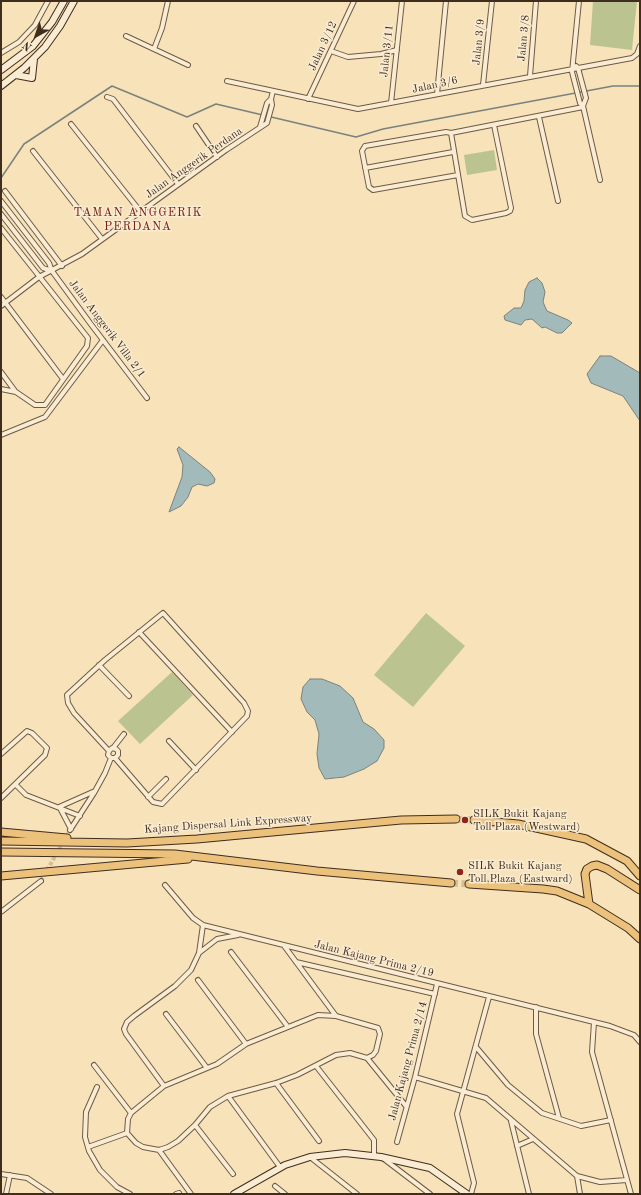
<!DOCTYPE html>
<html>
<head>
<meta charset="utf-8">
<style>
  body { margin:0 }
  #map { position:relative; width:641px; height:1195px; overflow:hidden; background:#f8e2b9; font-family:"Old Standard TT",serif }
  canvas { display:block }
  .frame { position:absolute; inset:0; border:2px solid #3f2d1e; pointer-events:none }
  .north { position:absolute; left:16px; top:16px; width:40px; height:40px; -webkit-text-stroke:3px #faecd2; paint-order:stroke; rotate:220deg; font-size:11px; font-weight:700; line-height:16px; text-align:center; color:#3f2d1e }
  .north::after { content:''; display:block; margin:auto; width:14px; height:18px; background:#3f2d1e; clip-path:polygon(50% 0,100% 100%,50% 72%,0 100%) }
</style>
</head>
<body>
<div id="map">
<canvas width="641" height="1195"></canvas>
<div class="frame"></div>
<div class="north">N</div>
</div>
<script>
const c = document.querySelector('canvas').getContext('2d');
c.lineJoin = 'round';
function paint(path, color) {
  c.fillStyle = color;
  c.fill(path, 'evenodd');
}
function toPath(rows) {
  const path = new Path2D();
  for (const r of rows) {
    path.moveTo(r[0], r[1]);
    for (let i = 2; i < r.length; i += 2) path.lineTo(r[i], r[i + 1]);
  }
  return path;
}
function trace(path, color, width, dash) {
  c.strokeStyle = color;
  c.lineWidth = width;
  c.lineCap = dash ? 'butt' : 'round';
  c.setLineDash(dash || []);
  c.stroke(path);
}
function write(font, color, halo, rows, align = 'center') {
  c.font = font + ' "Old Standard TT",serif';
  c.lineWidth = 3;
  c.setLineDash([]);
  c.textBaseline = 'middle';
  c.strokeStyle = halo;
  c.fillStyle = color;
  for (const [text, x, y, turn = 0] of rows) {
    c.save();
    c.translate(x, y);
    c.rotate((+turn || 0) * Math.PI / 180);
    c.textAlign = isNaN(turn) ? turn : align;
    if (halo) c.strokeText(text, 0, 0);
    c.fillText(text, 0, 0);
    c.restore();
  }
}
paint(toPath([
  [593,1,637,1,632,50,590,45],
  [494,150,497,170,467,175,464,155],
  [426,613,465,646,413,707,374,675],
  [172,672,193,695,140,744,118,721]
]), '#bbc491');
const water = toPath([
  [537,278,542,283,545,292,543,302,547,311,568,320,572,323,562,333,557,333,545,327,542,328,532,319,525,320,521,325,505,320,504,316,514,308,521,308,524,301,525,290,529,282,537,278],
  [600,356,611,356,640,373,640,421,623,396,591,383,587,374,600,356],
  [179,447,210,472,215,479,214,483,207,486,198,484,192,487,188,497,181,506,169,512,182,477,183,465,177,449,179,447],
  [310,679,322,679,340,686,353,698,363,722,374,729,384,740,384,748,377,761,364,769,344,777,325,779,319,768,317,754,319,734,315,720,307,712,301,699,303,687,310,679]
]);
paint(water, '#a2bbba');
trace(water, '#7a827c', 1);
trace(toPath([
  [1,178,24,144,112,86,187,117,216,104,356,137,383,129,613,86,640,86]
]), '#7a827c', 1.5);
trace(toPath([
  [41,881,70,830]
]), '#d3be9a', 4, [4, 2]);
trace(toPath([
  [456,819,474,820],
  [451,883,469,884]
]), '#d3be9a', 7, [7, 3.5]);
const street = toPath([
  [579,1,572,72,580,103,583,106,600,180],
  [126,36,188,65],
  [154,49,162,28,168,1],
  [331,51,348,57,381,54,397,50],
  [1,53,19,42,35,25,48,1],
  [576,66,578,68,586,98,583,106],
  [530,76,536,1],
  [227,81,358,109,632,58,637,54,640,46],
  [483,85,492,1],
  [437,94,446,1],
  [107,97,113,99,178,184],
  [308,99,354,1],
  [391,103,402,1],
  [539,117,558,201],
  [71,124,140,211],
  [196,126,217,157],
  [260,127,267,103,271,99],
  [451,133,465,216,472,220,506,213,510,211,511,208,494,125],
  [33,151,102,239],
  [365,168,453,152],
  [458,175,373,190,369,187,362,151,365,146,446,132,451,133,583,107],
  [5,191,62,266],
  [1,201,49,263,52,271,90,323,147,398],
  [1,214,43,268,52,271],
  [1,228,88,338,87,346,45,405,35,405,16,392,1,389],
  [1,297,63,379],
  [1,306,39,277,82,254,226,150,267,123,272,105,271,99,273,91],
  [1,372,15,391],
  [1,435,45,417,103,340],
  [139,632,232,732],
  [99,665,129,696],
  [169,741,196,770],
  [113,748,124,734],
  [109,751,74,713,68,703,67,695,105,660,163,613,244,703,248,711,247,716,162,804,153,802,115,758],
  [1,754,27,731,32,733,47,748,45,755,1,798],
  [16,785,26,795,80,816],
  [148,797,166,779],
  [59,807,95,791],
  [60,808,71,829],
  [70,830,94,793,105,773,111,758,108,755,109,751,112,748,116,749,118,751,118,755,115,758,111,758],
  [165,885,193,918,203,925,610,1026,634,1035,640,1042],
  [1,912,41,881],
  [285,947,336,1016],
  [231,952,288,1027],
  [199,953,217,939,238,935],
  [296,962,435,994],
  [198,980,246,1044],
  [536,1007,536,1034,559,1118],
  [166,1014,207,1068],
  [318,1015,336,1016,378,1028,380,1034,376,1051,373,1055,367,1058,350,1053,336,1055,297,1075,276,1083,228,1096,210,1107,195,1125,178,1141,168,1147,159,1150,143,1147,136,1143,127,1133,128,1119,131,1113,164,1086,217,1064,246,1044,318,1015],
  [594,1022,592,1052,631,1194],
  [476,1047,508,1085,542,1113,581,1126,611,1120],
  [367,1058,406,1106],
  [94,1065,131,1113],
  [316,1066,374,1140,374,1156],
  [415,1077,486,1098,577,1176,600,1182,627,1180],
  [276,1083,319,1141],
  [164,1086,126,1034,124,1029,127,1022,134,1016,175,986,191,970,199,953,203,925],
  [97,1087,86,1112,85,1137,89,1151,100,1170,117,1187,130,1194],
  [228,1096,280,1167],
  [511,1121,529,1194],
  [195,1125,233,1174],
  [397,1142,415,1077,437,984],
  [517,1146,533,1139],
  [88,1147,127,1133],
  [159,1150,191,1194],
  [310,1157,357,1194],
  [384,1159,430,1194],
  [1,1174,27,1178,51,1194],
  [577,1176,580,1194],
  [275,1186,285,1194],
  [6,1194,10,1175],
  [176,1194,179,1193],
  [471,1194,474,1183,457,1114,489,997]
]);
const secondary = toPath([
  [1,70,33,46,52,22,64,1],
  [16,75,32,78,34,59],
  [1,86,24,68,45,47,60,26,74,1],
  [234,1194,285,1165,310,1157,345,1153,381,1157,430,1168,467,1194]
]);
const highway = toPath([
  [474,820,518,824,586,839,627,861,640,876],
  [1,832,67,838],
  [1,841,127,843,197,839,401,820,456,819],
  [1,852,175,854,317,871,451,883],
  [1,876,188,859],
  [469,884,543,889,557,891,589,904,628,928,640,939],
  [589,904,585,874,587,869,592,866,597,865,607,869,640,890]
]);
trace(street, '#6d5a45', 6);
trace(secondary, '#3f2d1e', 8);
trace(highway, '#3f2d1e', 9);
trace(street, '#faecd2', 4);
trace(secondary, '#faecd2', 6);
trace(highway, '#ecc17c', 7);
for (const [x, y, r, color] of [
  [465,820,4,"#8f2418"],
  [460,872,4,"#8f2418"]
]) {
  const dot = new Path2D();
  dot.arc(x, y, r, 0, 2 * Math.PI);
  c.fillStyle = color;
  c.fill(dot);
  trace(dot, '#faecd2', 1.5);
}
write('11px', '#3f2d1e', '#faecd2', [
  ["Jalan 3/8",524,38,-85],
  ["Jalan 3/9",479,42,-84],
  ["Jalan 3/12",323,46,-65],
  ["Jalan 3/11",387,51,-84],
  ["Jalan 3/6",435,85,-12],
  ["Jalan Anggerik Perdana",194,163,-35],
  ["Jalan Anggerik Villa 2/1",107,329,53],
  ["Kajang Dispersal Link Expressway",228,824,-4],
  ["Jalan Kajang Prima 2/19",374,959,14],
  ["Jalan Kajang Prima 2/14",408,1061,-75]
]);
write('11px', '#3f2d1e', '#faecd2', [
  ["SILK Bukit Kajang",473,814],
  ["Toll Plaza (Westward)",473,827],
  ["SILK Bukit Kajang",468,866],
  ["Toll Plaza (Eastward)",468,879]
], 'left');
c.letterSpacing = '1px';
write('12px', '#7a1f14', '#faecd2', [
  ["TAMAN ANGGERIK",138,213],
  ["PERDANA",138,227]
]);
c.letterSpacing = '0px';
</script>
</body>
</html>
